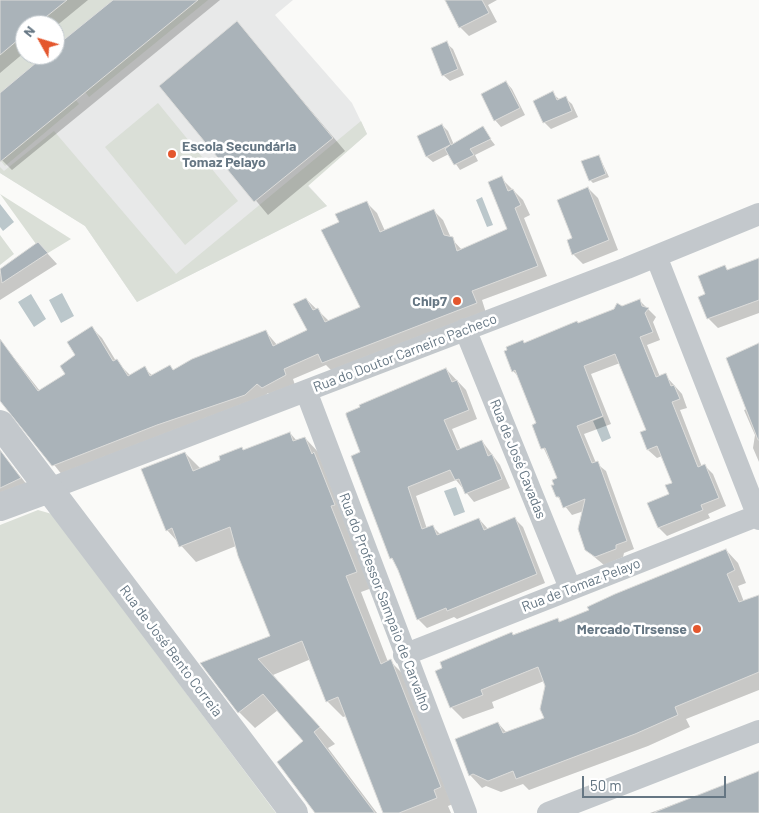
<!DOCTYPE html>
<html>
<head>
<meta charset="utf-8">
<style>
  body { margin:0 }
  #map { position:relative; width:759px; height:813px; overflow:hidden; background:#fafaf8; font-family:Barlow,sans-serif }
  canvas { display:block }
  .north { position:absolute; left:15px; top:15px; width:50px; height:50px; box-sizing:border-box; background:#fff; border:1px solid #c1c8cd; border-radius:50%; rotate:309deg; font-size:14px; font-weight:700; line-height:20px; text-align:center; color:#657683 }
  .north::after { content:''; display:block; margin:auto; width:18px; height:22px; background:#e4572e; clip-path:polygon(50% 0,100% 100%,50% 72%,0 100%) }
  .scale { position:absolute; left:582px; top:776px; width:144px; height:22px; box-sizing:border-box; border:2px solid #657683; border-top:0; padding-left:6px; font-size:15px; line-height:18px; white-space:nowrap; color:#657683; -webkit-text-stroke:4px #fff; paint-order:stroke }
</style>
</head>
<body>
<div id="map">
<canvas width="759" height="813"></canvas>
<div class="north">N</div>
<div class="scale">50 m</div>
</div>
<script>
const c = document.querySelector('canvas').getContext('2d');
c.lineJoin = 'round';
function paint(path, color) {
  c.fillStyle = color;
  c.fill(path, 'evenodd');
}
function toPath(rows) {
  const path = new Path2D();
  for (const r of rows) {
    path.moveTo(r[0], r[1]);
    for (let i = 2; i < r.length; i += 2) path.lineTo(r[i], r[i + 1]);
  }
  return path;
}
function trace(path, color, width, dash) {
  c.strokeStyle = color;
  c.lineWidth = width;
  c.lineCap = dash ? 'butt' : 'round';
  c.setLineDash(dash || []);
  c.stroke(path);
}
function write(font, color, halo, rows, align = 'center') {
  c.font = font + ' Barlow,sans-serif';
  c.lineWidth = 5;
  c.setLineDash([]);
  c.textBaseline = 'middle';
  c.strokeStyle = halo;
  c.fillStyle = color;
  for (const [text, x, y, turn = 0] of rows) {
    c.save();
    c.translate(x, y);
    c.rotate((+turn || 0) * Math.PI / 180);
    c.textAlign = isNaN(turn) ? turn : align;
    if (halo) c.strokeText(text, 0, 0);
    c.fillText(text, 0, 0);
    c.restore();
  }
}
paint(toPath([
  [0,0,293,0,275,15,352,103,367,134,308,185,327,206,137,302,85,226,0,173],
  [25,25,55,25,55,55,25,55]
]), '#e8e9e9');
paint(toPath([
  [67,0,113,0,55,47,55,25,36,24],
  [198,0,208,0,89,97,79,84,87,90],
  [19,39,25,47,25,55,32,55,37,62,0,93,0,55],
  [69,92,79,104,5,166,1,161],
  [158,103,238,201,185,245,105,147],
  [361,121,367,134,308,186,327,206,137,302,85,226,0,173,0,167,4,171,54,131,176,274],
  [0,194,71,239,48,253,38,242,36,244],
  [0,235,14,254,0,265],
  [38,510,52,514,276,813,0,813,0,525]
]), '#dadfd7');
paint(toPath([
  [482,197,493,225,487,227,476,200],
  [0,204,14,222,3,231,0,227],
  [62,293,74,316,61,323,49,300],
  [31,294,46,319,34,327,18,302],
  [603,417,611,438,602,442,593,421],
  [456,487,465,512,454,516,444,491]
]), '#bbc7cb');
paint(toPath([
  [0,0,88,0,55,27,55,25,25,25,25,52,0,73],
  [115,0,220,0,12,170,0,158,0,94,39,62,33,55,55,55,55,47],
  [454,0,497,0,488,5,497,22,469,36,460,27],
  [237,23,345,151,268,215,160,86],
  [446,43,453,49,464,75,450,81,443,75],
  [506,82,512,89,525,115,501,127,495,120],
  [552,93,559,99,565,98,572,104,578,117,551,129,544,122],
  [442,125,448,131,454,145,482,128,495,145,475,155,478,161,460,170,449,154,433,162,427,157,418,137],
  [599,156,609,177,593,183,590,180],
  [501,178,523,200,530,215,524,218,547,276,482,300,486,313,333,372,326,365,293,379,295,385,273,397,268,393,255,404,63,476,0,397,0,340,40,391,66,375,92,328,102,338,116,361,131,376,144,368,153,376,170,367,174,371,266,332,278,346,309,331,306,299,329,321,362,308,340,222,367,203,377,213,385,231,433,210,443,220,451,238,462,250,508,229],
  [588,188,598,198,618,250,583,264,573,254,573,239],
  [38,243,57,264,0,300,0,271],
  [759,259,759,313,718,328,708,318,706,295,725,267,729,271],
  [639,300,656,317,653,322,660,340,647,345,660,377,665,375,682,394,687,408,680,410,702,467,705,466,713,474,726,506,708,514,710,518,667,536,659,528,673,484,662,456,657,458,648,450,642,433,647,431,620,363,591,374,611,424,584,434,596,463,606,471,634,549,624,553,623,557,604,565,586,550,584,511,572,515,557,496,555,485,558,479,533,425,538,424,519,377,513,371,523,342,525,344],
  [759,345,759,462,753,448,755,435,744,410,747,409],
  [446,369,466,390,477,419,452,429,461,450,482,441,500,465,510,488,474,502,456,480,416,496,427,529,433,527,441,535,479,519,488,529,514,518,523,527,545,583,457,619,454,617,427,628,418,619,362,453],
  [290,433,297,441,305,438,320,454,372,588,361,592,388,662,390,661,406,677,456,803,448,806,451,813,384,813,346,716,343,717,327,701,311,659,273,675,335,744,328,748,377,813,316,813,305,741,278,710,255,728,239,712,202,663,271,637,236,546,196,562,167,530,185,453,201,469],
  [0,451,28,486,0,498],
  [726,550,738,563,746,583,738,586,744,602,759,599,759,690,686,719,690,727,648,746,529,790,523,784,501,792,486,786,482,788,470,775,456,740,498,723,507,733,546,719,546,686,544,681,492,702,494,708,463,719,451,707,478,647,557,619,561,622],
  [759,773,759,813,650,813,746,778]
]), '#0003');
const building = toPath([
  [0,0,67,0,36,25,25,25,25,34,0,55,0,0],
  [113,0,198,0,0,162,0,93,37,62,32,55,55,55,55,47,113,0],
  [445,0,482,0,489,13,459,28,445,0],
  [237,21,333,138,254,202,159,86,237,21],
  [447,41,458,69,442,76,431,48,447,41],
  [506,81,520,108,494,121,481,94,506,81],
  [553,91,557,100,566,96,572,111,543,123,533,101,553,91],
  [442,124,451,145,483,126,491,139,470,149,474,155,454,165,445,149,450,145,426,157,417,136,442,124],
  [599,155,606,174,589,181,581,161,599,155],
  [502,176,508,191,513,189,521,205,515,208,538,266,472,291,477,303,322,363,318,354,284,369,286,375,262,388,257,384,245,395,157,425,52,466,0,401,0,339,38,391,65,374,60,366,75,355,67,342,92,326,113,361,117,359,128,376,145,366,150,376,170,365,173,370,192,359,266,330,273,346,307,330,293,304,306,298,313,310,318,308,325,322,360,307,321,230,339,222,335,214,367,201,380,232,434,209,444,235,453,237,457,251,507,229,488,182,502,176],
  [588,187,609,240,572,255,567,240,572,238,557,200,588,187],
  [38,242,48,253,2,283,0,269,38,242],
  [759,258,759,300,707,319,698,297,705,294,698,276,725,265,727,270,759,258],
  [640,299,642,306,649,308,645,313,653,332,640,337,656,377,666,373,671,386,674,385,680,399,672,402,698,467,705,464,719,498,701,505,703,510,658,528,647,503,669,494,665,485,672,483,657,446,647,450,640,432,646,430,615,354,584,366,603,416,577,426,592,463,598,461,627,541,616,545,616,549,595,557,585,550,578,529,585,499,563,508,559,497,556,497,551,485,554,485,552,480,557,478,545,448,541,449,532,425,536,423,515,370,512,372,504,351,507,350,506,347,523,340,524,343,577,321,578,323,614,309,617,303,622,306,640,299],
  [759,343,759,440,758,440,726,358,759,343],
  [446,368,452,382,457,380,469,410,444,420,457,450,482,440,488,456,492,454,502,479,465,494,459,479,455,480,450,470,408,487,422,529,433,525,437,535,479,518,484,530,515,517,537,574,447,611,446,608,417,620,398,570,392,558,390,559,351,456,360,452,346,415,346,413,360,407,359,405,446,368],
  [290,432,293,441,305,437,312,454,314,452,335,505,331,506,357,572,346,576,381,664,391,659,441,787,434,790,437,798,399,813,383,813,338,697,326,702,302,641,258,659,320,727,314,732,375,813,315,813,277,762,303,741,263,694,238,713,200,663,270,636,238,556,230,527,179,547,172,528,166,531,141,469,185,452,193,471,220,460,219,456,242,447,243,450,290,432],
  [0,450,21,478,0,488,0,450],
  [726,549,735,570,727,574,739,602,759,595,759,672,675,707,678,715,635,734,516,779,513,771,488,781,473,774,469,776,455,739,498,722,503,733,544,718,540,709,545,686,538,667,481,690,483,695,450,708,435,671,442,668,440,662,512,632,513,635,558,618,559,622,589,610,587,607,615,594,726,549],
  [759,771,759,813,655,813,655,812,759,771]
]);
paint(building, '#aab3b9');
trace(building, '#dcdcda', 1);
trace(toPath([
  [656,256,759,519],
  [465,329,570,588],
  [306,391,466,813],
  [49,489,627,268,759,214],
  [404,655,759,515],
  [548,813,759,731]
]), '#c3c8cc', 22);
trace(toPath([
  [0,424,294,813],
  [0,507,49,489]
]), '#c3c8cc', 28);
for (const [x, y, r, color] of [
  [172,154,5,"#e4572e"],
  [457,301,5,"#e4572e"],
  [697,629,5,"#e4572e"]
]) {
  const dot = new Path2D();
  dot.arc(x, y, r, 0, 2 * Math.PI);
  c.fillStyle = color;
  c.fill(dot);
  trace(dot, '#fff', 2);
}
write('bold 14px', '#657683', '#fff', [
  ["Escola Secundária",182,146,"left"],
  ["Tomaz Pelayo",182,162,"left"],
  ["Chip7",447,301],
  ["Mercado Tirsense",687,629]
], 'right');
write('14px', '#657683', '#fff', [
  ["Rua do Doutor Carneiro Pacheco",405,353,-21],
  ["Rua de José Cavadas",518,459,68],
  ["Rua de Tomaz Pelayo",581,585,-21],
  ["Rua do Professor Sampaio de Carvalho",385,602,69],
  ["Rua de José Bento Correia",171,651,53]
]);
</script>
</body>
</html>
